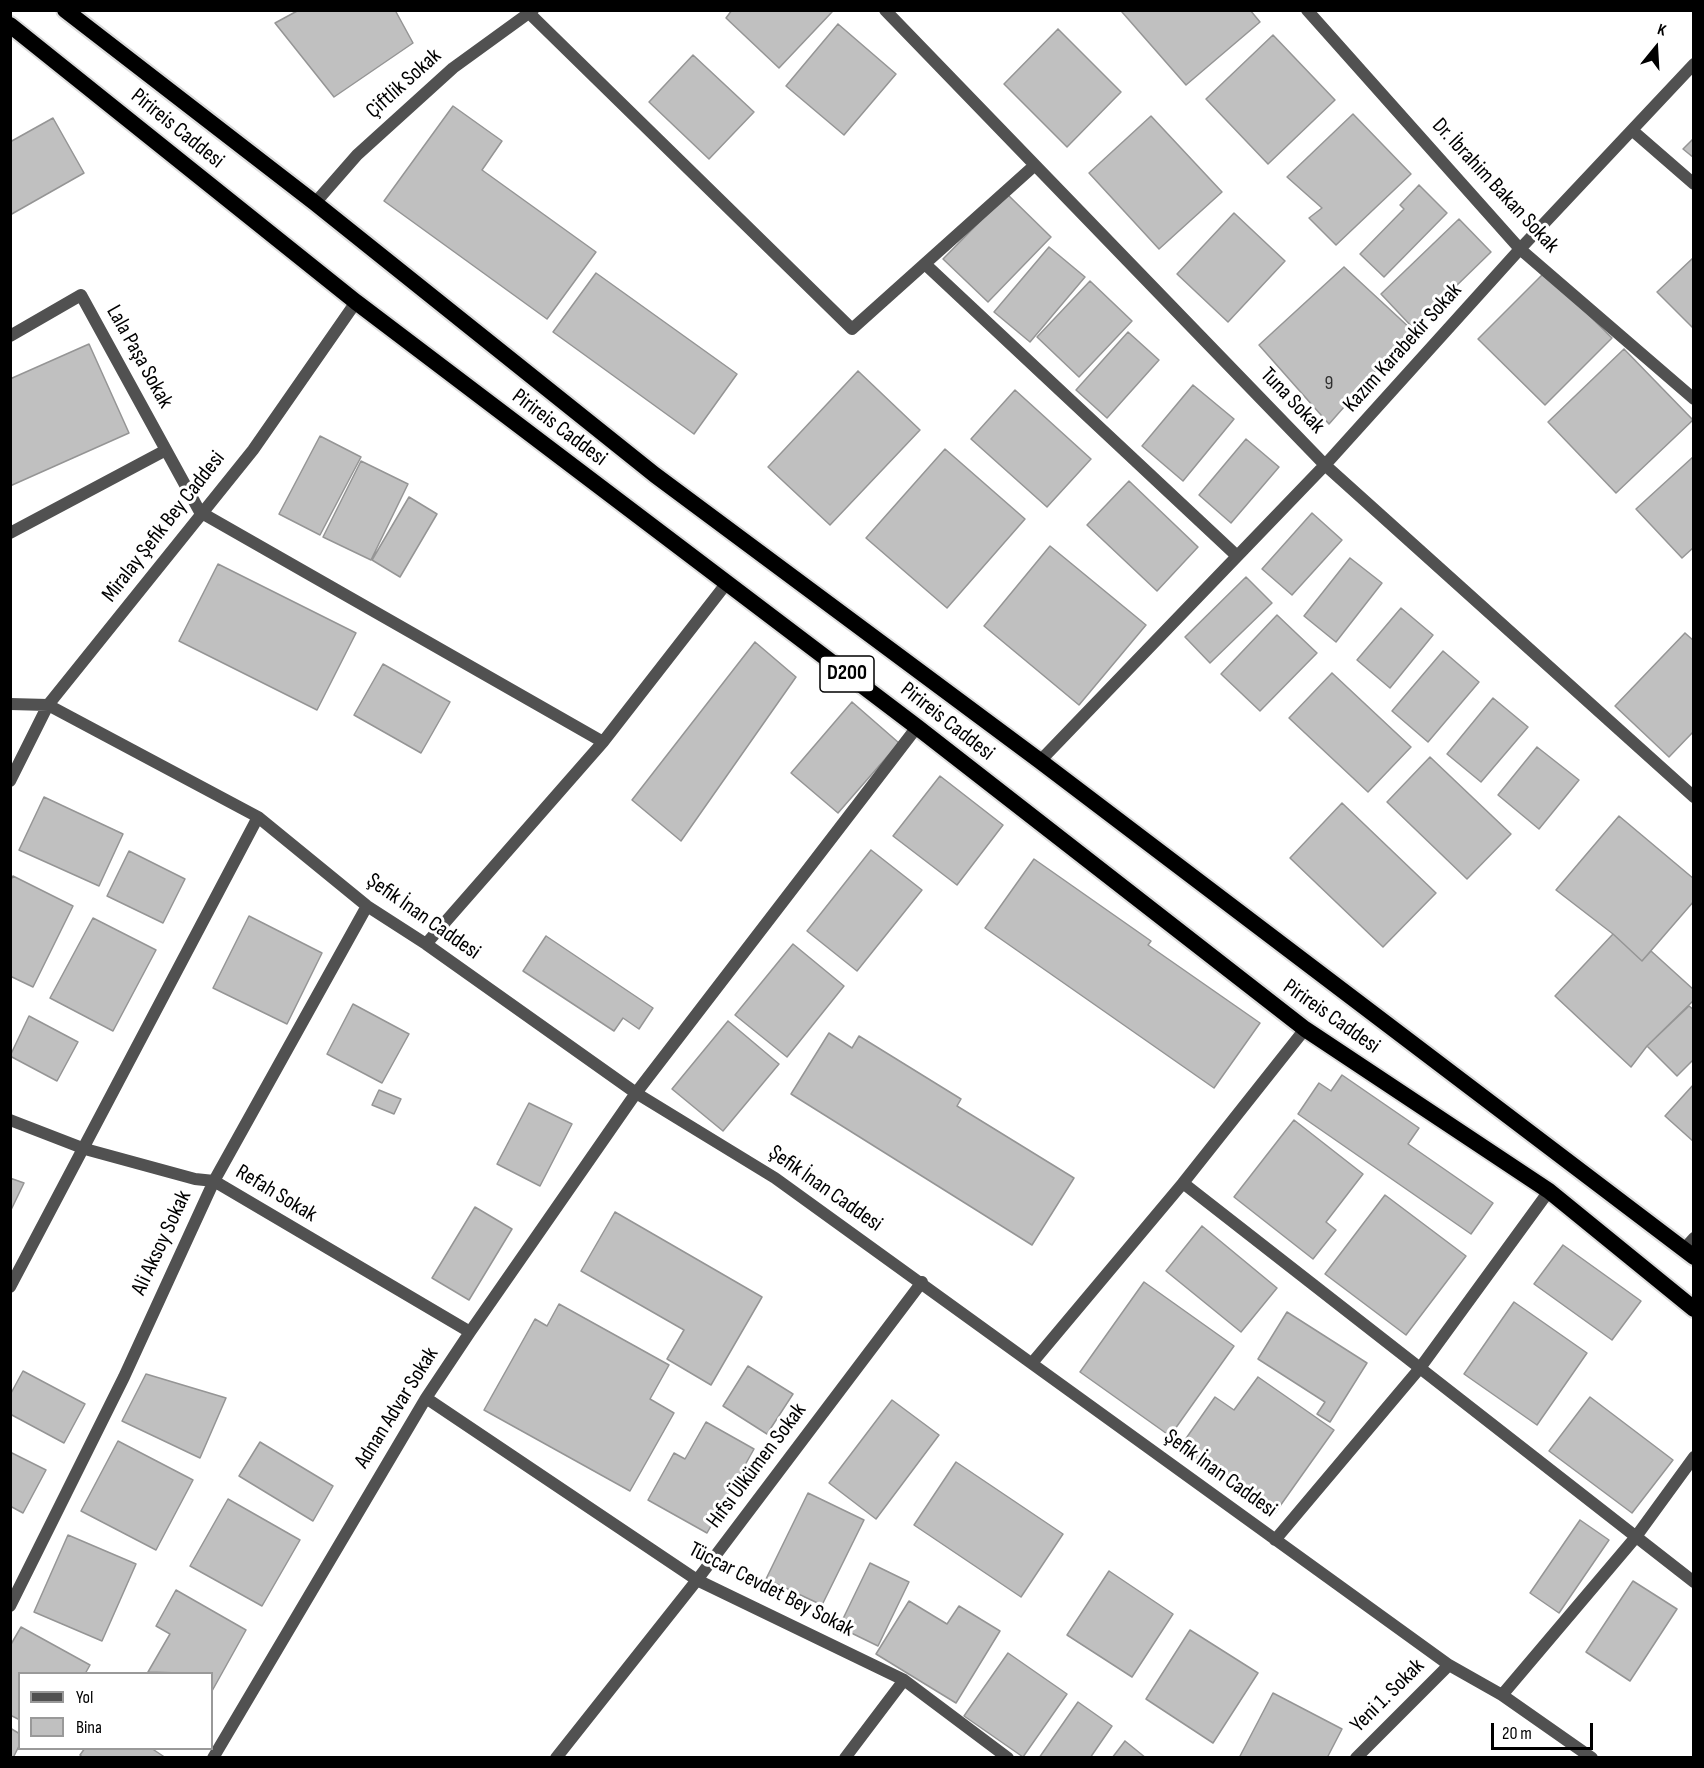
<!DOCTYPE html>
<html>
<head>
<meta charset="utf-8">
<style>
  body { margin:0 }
  #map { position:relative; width:1704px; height:1768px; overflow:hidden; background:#fff; font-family:"Sofia Sans Condensed",sans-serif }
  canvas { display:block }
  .frame { position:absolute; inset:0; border:12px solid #000; pointer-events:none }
  .legend { position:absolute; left:18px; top:1672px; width:195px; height:78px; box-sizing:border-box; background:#fff; border:2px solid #999; margin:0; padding:8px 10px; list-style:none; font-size:18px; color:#000 }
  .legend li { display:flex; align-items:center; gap:12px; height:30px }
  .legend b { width:30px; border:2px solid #999 }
  .north { position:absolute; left:1626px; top:18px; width:60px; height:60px; -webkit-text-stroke:4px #fff; paint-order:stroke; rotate:18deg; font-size:16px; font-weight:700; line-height:24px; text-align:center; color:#000 }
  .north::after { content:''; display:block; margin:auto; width:21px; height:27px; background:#000; clip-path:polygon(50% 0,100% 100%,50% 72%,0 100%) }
  .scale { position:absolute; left:1491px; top:1723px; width:102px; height:27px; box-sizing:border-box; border:3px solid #000; border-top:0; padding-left:8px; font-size:18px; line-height:21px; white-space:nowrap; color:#000; -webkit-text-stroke:4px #fff; paint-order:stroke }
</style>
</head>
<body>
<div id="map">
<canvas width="1704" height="1768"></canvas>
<div class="frame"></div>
<ul class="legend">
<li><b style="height:8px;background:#515151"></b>Yol</li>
<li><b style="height:16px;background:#c0c0c0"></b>Bina</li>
</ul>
<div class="north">K</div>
<div class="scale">20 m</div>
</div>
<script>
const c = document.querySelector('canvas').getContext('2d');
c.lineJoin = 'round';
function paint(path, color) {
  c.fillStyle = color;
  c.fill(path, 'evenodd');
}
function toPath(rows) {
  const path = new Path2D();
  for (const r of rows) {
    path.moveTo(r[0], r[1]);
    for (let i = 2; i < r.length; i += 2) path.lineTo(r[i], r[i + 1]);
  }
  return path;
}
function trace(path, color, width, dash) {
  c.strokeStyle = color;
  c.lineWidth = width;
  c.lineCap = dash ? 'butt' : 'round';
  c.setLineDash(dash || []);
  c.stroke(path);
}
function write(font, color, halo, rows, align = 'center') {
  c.font = font + ' "Sofia Sans Condensed",sans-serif';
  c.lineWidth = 6;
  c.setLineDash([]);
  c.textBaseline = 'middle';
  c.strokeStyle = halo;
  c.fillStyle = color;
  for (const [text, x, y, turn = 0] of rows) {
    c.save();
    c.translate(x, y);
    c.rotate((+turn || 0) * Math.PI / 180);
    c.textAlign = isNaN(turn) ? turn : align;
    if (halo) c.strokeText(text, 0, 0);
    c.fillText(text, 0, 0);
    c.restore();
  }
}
const building = toPath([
  [299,10,395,10,413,43,334,97,275,23,299,10],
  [732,10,830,10,832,12,779,68,726,18,732,10],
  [1124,10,1250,10,1260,22,1186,85,1122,12,1124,10],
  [838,24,896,74,844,135,786,86,838,24],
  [1058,29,1121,92,1067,147,1004,84,1058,29],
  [1273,35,1335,100,1268,164,1206,99,1273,35],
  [693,55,754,112,709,159,649,102,693,55],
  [453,106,502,141,482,170,596,252,547,319,384,201,453,106],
  [1353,114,1411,174,1336,245,1309,218,1322,208,1287,177,1353,114],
  [1151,116,1222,192,1159,249,1089,173,1151,116],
  [53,118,84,173,10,215,10,142,53,118],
  [1694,138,1694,158,1683,149,1694,138],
  [1419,185,1447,213,1384,277,1360,254,1404,209,1400,205,1419,185],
  [1007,194,1051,237,988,302,943,259,1007,194],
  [1234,213,1285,261,1228,322,1177,274,1234,213],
  [1459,219,1491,252,1413,328,1381,294,1459,219],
  [1049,247,1085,277,1030,342,994,312,1049,247],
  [1694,257,1694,329,1657,292,1694,257],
  [1344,267,1412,330,1329,424,1259,345,1344,267],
  [1545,272,1612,338,1545,405,1478,339,1545,272],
  [596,273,737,374,694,434,553,332,596,273],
  [1090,281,1132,321,1079,377,1037,337,1090,281],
  [1128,332,1159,360,1107,418,1076,390,1128,332],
  [89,344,129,433,10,486,10,379,89,344],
  [1624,349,1693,420,1616,493,1548,422,1624,349],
  [858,371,920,430,830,525,768,467,858,371],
  [1193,385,1234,419,1183,481,1142,446,1193,385],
  [1015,390,1091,459,1047,507,971,439,1015,390],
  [320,436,361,457,320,535,279,514,320,436],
  [1246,439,1279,467,1231,523,1199,495,1246,439],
  [945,449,1025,519,947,608,866,538,945,449],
  [1694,456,1694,547,1682,558,1636,509,1694,456],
  [361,461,408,484,371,560,323,537,361,461],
  [1129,481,1198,547,1157,591,1087,525,1129,481],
  [409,497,437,514,400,577,372,560,409,497],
  [1312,513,1342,540,1292,595,1262,569,1312,513],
  [1050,546,1146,625,1079,705,984,626,1050,546],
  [1350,558,1382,583,1336,642,1304,616,1350,558],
  [218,564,356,633,317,710,179,641,218,564],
  [1246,577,1272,603,1210,663,1185,637,1246,577],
  [1401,608,1433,635,1390,688,1357,660,1401,608],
  [1277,615,1317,653,1260,711,1221,674,1277,615],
  [1685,633,1694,641,1694,731,1669,757,1615,706,1685,633],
  [755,642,796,677,681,841,632,800,755,642],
  [1443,651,1479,682,1428,742,1392,711,1443,651],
  [383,664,450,702,421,753,354,715,383,664],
  [1332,673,1411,747,1368,792,1289,718,1332,673],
  [1493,698,1528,727,1481,782,1447,754,1493,698],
  [852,702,899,743,838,813,791,773,852,702],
  [1537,747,1579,780,1539,829,1498,795,1537,747],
  [1430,757,1511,834,1467,879,1387,802,1430,757],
  [940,776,1003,825,957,885,893,836,940,776],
  [44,797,123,834,99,886,19,850,44,797],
  [1342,803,1436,893,1383,947,1290,858,1342,803],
  [1619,816,1694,879,1694,901,1642,961,1613,934,1556,890,1619,816],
  [871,850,922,890,857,971,807,931,871,850],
  [129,851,185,879,163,923,107,896,129,851],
  [1034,859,1151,941,1148,945,1260,1023,1214,1088,985,928,1034,859],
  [13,876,73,906,33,987,10,976,10,881,13,876],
  [249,916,322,953,287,1024,213,988,249,916],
  [93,918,156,950,113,1031,50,998,93,918],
  [1613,934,1642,961,1651,951,1694,990,1694,1000,1647,1046,1631,1067,1555,996,1613,934],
  [546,936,653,1008,639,1029,623,1018,614,1031,523,971,546,936],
  [793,944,844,986,787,1057,735,1015,793,944],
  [353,1004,409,1034,382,1083,327,1054,353,1004],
  [1689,1006,1694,1010,1694,1059,1677,1076,1647,1046,1689,1006],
  [29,1016,78,1042,57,1081,10,1056,29,1016],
  [728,1021,779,1064,723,1131,672,1089,728,1021],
  [829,1033,852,1048,859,1036,961,1099,957,1106,1074,1178,1032,1245,791,1094,829,1033],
  [1342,1075,1419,1128,1408,1144,1493,1203,1471,1234,1298,1114,1319,1083,1331,1091,1342,1075],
  [1694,1084,1694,1142,1665,1116,1694,1084],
  [379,1090,401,1099,394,1114,372,1105,379,1090],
  [529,1103,572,1124,540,1186,497,1164,529,1103],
  [1294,1120,1363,1174,1326,1222,1336,1230,1313,1259,1234,1197,1294,1120],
  [10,1178,24,1183,10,1212,10,1178],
  [1385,1195,1466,1256,1406,1335,1325,1274,1385,1195],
  [475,1207,512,1229,469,1300,432,1278,475,1207],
  [615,1212,762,1297,711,1385,667,1359,684,1330,581,1271,615,1212],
  [1202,1226,1277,1288,1241,1332,1166,1271,1202,1226],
  [1563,1245,1641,1301,1612,1340,1534,1284,1563,1245],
  [1144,1282,1234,1346,1170,1436,1080,1372,1144,1282],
  [1514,1302,1587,1353,1537,1425,1464,1374,1514,1302],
  [559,1304,669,1365,650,1399,674,1413,630,1491,484,1410,535,1319,547,1326,559,1304],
  [1287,1312,1367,1363,1330,1422,1317,1414,1325,1402,1258,1359,1287,1312],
  [748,1366,793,1394,767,1434,723,1406,748,1366],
  [23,1371,85,1404,64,1443,10,1414,10,1395,23,1371],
  [146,1374,226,1398,200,1458,122,1421,146,1374],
  [1258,1377,1334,1430,1275,1513,1180,1447,1215,1397,1234,1410,1258,1377],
  [1590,1397,1673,1460,1632,1513,1549,1451,1590,1397],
  [892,1400,939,1435,876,1519,829,1483,892,1400],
  [706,1422,754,1449,707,1533,648,1500,674,1453,685,1459,706,1422],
  [118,1441,193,1480,156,1550,81,1511,118,1441],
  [260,1442,333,1486,313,1521,239,1476,260,1442],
  [10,1452,46,1470,23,1513,10,1506,10,1452],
  [956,1462,1063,1534,1021,1597,914,1525,956,1462],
  [808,1493,864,1520,822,1605,766,1579,808,1493],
  [228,1499,300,1540,262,1606,190,1566,228,1499],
  [1580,1520,1609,1540,1559,1613,1530,1593,1580,1520],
  [68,1535,136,1564,102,1641,34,1612,68,1535],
  [870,1563,909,1582,878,1646,839,1627,870,1563],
  [1109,1571,1173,1614,1132,1677,1067,1635,1109,1571],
  [1633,1581,1677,1609,1630,1681,1586,1652,1633,1581],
  [176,1590,246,1630,212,1691,212,1674,148,1672,170,1634,156,1626,176,1590],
  [909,1601,947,1624,959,1606,1000,1631,956,1703,876,1654,909,1601],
  [21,1627,90,1665,85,1674,20,1674,20,1720,10,1715,10,1646,21,1627],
  [1190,1630,1258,1673,1213,1743,1146,1699,1190,1630],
  [1008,1653,1067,1694,1023,1757,964,1716,1008,1653],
  [1273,1693,1342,1729,1327,1758,1239,1758,1273,1693],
  [1078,1702,1112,1726,1090,1758,1039,1758,1078,1702],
  [10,1728,20,1734,20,1744,13,1758,10,1758,10,1728],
  [1125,1741,1146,1758,1112,1758,1125,1741],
  [85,1748,151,1748,166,1758,83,1758,80,1755,85,1748]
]);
paint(building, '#c0c0c0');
trace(building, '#959595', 1.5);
const trunk = toPath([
  [65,10,315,203,655,475,1040,761,1694,1257],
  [10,25,356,302,917,727,1305,1029,1549,1191,1694,1309]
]);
trace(trunk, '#dbdbdb', 20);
trace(toPath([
  [885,10,1325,465,1694,797],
  [1307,10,1520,249,1694,399],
  [529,13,852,329,1035,165],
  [1633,131,1694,184],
  [315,203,357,155,453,68,533,10],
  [925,264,1237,556],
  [10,336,81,295,200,512,603,742],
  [10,533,166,450],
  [10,704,48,705,258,817,367,906,426,944,636,1093,775,1178,1449,1665,1502,1695,1592,1758],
  [1040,761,1325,465,1520,249,1694,64],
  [10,781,48,705,253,450,356,302],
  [426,944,603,742,726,584],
  [10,1120,85,1149,195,1179,214,1181,470,1332],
  [1183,1183,1694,1582],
  [1684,1249,1694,1238],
  [10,1287,258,817],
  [1032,1363,1183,1183,1305,1029],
  [426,1398,697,1580,904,1680,1008,1758],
  [1275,1540,1420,1368,1549,1191],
  [10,1606,124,1377,214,1181,367,906],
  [1502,1695,1635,1538,1694,1457],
  [213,1758,426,1398,470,1332,636,1093,917,727],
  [556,1758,697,1580,922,1282],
  [845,1758,904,1680],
  [1356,1758,1449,1665]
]), '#515151', 12);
trace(trunk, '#000', 16);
write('20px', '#303030', null, [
  ["9",1329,384]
]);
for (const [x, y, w] of [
  [847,674,54]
]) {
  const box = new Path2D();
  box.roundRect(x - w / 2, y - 18, w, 36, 4.5);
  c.fillStyle = '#fff';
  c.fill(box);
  trace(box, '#000', 1.5);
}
write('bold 21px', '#000', null, [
  ["D200",847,674]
]);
write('22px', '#000', '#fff', [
  ["Çiftlik Sokak",404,84,-42],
  ["Pirireis Caddesi",177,129,39],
  ["Dr. İbrahim Bakan Sokak",1495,186,47],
  ["Kazım Karabekir Sokak",1403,348,-48],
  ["Lala Paşa Sokak",139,357,61],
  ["Tuna Sokak",1292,401,46],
  ["Pirireis Caddesi",559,428,37],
  ["Miralay Şefik Bey Caddesi",164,527,-52],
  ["Pirireis Caddesi",947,722,38],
  ["Şefik İnan Caddesi",423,917,35],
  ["Pirireis Caddesi",1331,1017,35],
  ["Şefik İnan Caddesi",825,1189,35],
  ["Refah Sokak",276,1194,31],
  ["Ali Aksoy Sokak",162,1243,-65],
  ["Adnan Advar Sokak",397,1408,-58],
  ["Hıfsı Ülkümen Sokak",757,1466,-53],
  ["Şefik İnan Caddesi",1220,1474,36],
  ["Tüccar Cevdet Bey Sokak",771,1590,27],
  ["Yeni 1. Sokak",1388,1696,-45]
]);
</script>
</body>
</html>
